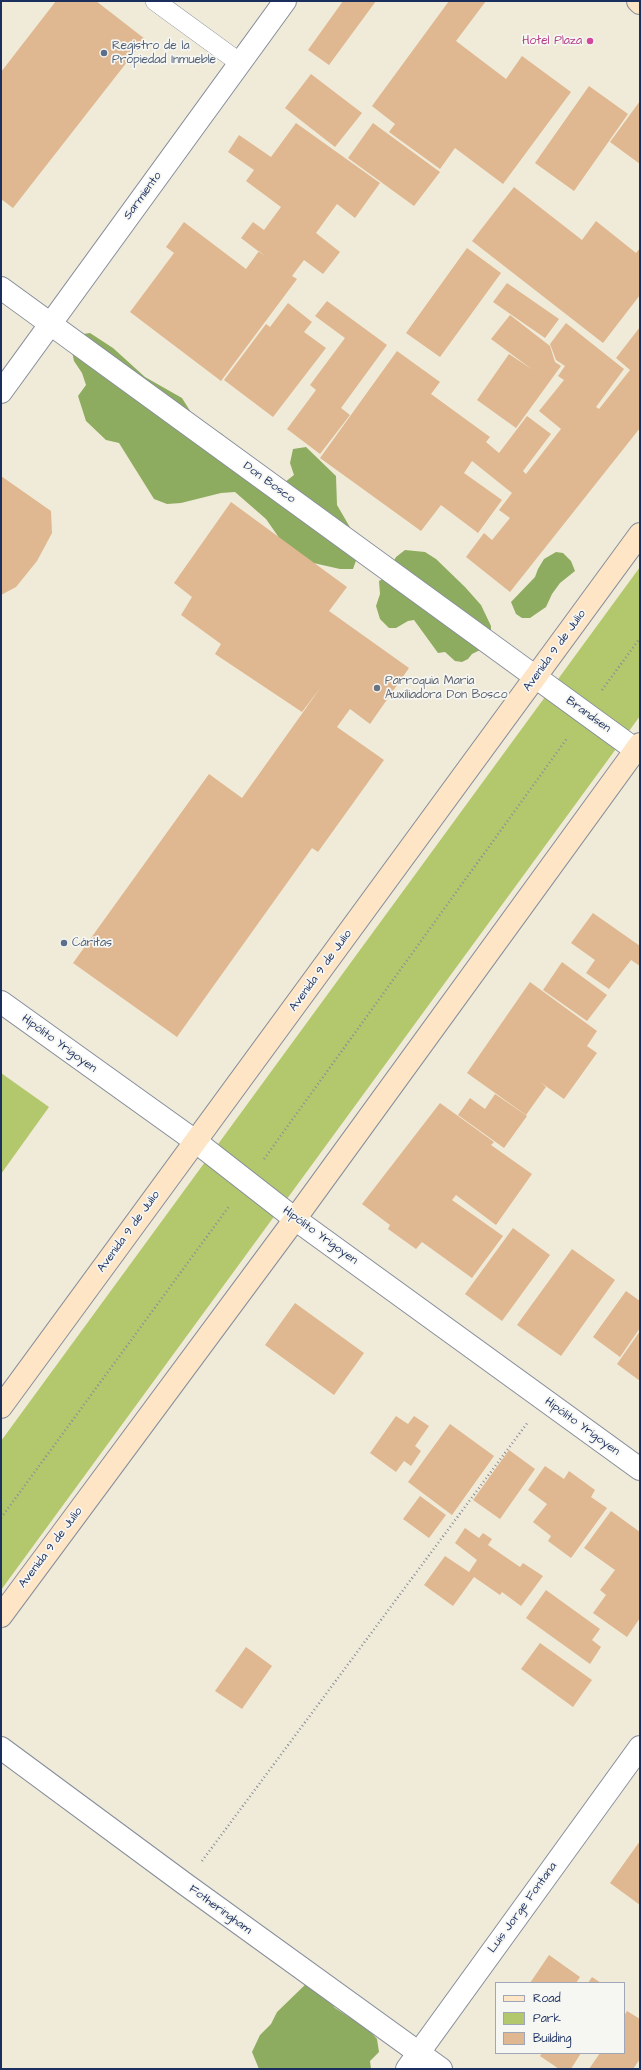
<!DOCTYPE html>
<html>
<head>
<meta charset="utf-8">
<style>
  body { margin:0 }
  #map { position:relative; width:641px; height:2070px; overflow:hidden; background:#f0ebd8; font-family:"Architects Daughter",sans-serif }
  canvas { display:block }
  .frame { position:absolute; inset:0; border:2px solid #1b2f5e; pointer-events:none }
  .legend { position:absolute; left:495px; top:1982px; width:130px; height:72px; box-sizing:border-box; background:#f6f6f2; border:1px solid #9ea6b7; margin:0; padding:5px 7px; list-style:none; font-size:12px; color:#1b2f5e }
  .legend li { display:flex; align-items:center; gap:8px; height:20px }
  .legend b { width:20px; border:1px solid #9ea6b7 }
</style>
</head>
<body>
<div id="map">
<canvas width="641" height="2070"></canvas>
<div class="frame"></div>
<ul class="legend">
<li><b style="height:5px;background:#fde5c5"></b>Road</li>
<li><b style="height:11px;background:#b3c86c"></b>Park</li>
<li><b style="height:11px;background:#dfb790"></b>Building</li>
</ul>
</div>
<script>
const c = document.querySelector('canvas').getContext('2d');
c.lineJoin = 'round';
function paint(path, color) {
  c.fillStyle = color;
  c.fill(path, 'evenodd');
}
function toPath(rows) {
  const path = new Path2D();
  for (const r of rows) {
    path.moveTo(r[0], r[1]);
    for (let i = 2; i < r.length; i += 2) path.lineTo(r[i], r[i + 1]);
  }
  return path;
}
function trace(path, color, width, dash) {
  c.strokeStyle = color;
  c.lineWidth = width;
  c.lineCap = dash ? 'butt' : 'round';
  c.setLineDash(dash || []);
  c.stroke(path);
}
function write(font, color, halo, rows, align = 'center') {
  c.font = font + ' "Architects Daughter",sans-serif';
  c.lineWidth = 3.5;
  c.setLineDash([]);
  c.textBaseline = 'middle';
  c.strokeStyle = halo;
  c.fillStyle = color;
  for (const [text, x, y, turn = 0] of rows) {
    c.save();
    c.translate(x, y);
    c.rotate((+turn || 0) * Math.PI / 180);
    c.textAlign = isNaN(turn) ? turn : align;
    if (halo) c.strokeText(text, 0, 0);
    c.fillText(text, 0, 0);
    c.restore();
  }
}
paint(toPath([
  [640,567,640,716,1,1590,1,1441],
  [1,1073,49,1107,1,1174]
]), '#b3c86c');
paint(toPath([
  [90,333,113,348,145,377,182,398,197,422,209,426,222,434,230,445,285,482,294,475,290,463,293,449,306,447,336,476,337,505,358,541,358,555,353,569,340,569,300,560,289,552,266,519,235,492,221,493,181,503,167,504,154,499,119,443,106,440,86,421,78,396,86,385,82,373,74,361,71,347,76,335],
  [405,550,425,552,436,559,465,587,481,605,491,626,491,635,482,649,472,654,468,659,462,662,455,661,445,652,438,653,414,620,408,621,396,628,389,628,380,619,376,606,380,594,379,581,383,579,396,557],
  [556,552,563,553,571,561,575,571,560,583,552,594,546,607,530,618,522,618,516,614,511,602,535,577,538,569,544,559],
  [307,1983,320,1989,335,2008,368,2029,377,2039,379,2052,370,2061,371,2069,259,2069,252,2052,260,2035,271,2024,277,2012]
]), '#8eac60');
paint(toPath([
  [56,1,96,1,145,39,13,208,1,199,1,72],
  [343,1,376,1,329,65,308,50],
  [449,1,486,1,456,41,506,79,522,56,571,92,503,184,455,148,440,169,389,132,395,124,372,106],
  [311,74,362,113,335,147,285,108],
  [589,86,628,114,574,191,535,163],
  [640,101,640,164,610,142],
  [296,123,380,183,355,218,337,204,316,233,340,252,323,274,304,260,292,276,297,279,221,381,130,312,174,253,166,247,184,222,246,269,259,251,266,257,241,238,253,222,264,230,281,207,246,181,254,170,228,152,239,135,271,157],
  [373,123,440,172,414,206,348,158],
  [514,187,582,240,596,221,636,253,640,248,640,295,603,343,472,241],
  [467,248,501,273,440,357,406,333],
  [507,283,559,319,545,338,493,302],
  [327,301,387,345,341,408,350,415,320,454,287,429,316,390,310,385,345,338,315,316],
  [288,303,312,322,304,332,326,348,273,417,224,380,266,324,270,327],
  [510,315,550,346,555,362,561,366,516,428,477,400,509,354,533,370,491,339],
  [566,323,624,369,596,407,599,409,630,370,616,358,640,327,640,428,510,592,466,557,484,533,492,540,510,518,499,510,512,493,472,461,464,473,502,500,478,533,441,505,421,531,320,458,397,351,440,382,431,394,490,437,486,442,499,453,527,416,551,434,523,471,526,474,561,429,539,411,564,380,558,376,565,366,556,360,550,344],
  [1,476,51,511,52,533,37,561,16,587,1,595],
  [231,502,347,587,329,611,409,668,370,724,350,709,337,727,384,760,318,852,312,848,177,1037,73,963,209,774,242,798,321,687,302,712,215,654,221,644,181,615,192,597,174,583],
  [593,913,640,946,640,966,631,960,609,989,586,973,595,960,571,943],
  [562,962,607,995,587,1021,543,990],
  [530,982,597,1031,587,1046,597,1053,564,1099,540,1082,546,1087,526,1115,467,1073],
  [495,1094,527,1116,504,1148,458,1115,470,1098,485,1109],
  [440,1103,494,1142,491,1145,532,1174,496,1225,456,1195,452,1200,503,1236,472,1278,422,1242,416,1249,388,1229,390,1225,362,1204],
  [513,1228,550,1255,502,1321,465,1294],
  [572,1249,615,1280,561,1356,517,1325],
  [626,1291,640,1301,640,1328,620,1357,593,1337],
  [295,1303,364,1353,334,1395,265,1345],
  [640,1331,640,1381,617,1364],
  [396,1416,408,1424,414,1416,429,1426,415,1446,421,1451,411,1466,404,1461,396,1472,370,1453],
  [450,1424,494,1456,452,1515,408,1482],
  [509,1450,535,1469,500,1519,473,1500],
  [545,1466,564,1479,569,1471,595,1490,591,1497,607,1508,571,1558,548,1541,551,1536,533,1522,547,1504,528,1490],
  [420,1496,446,1515,429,1538,403,1519],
  [611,1511,640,1532,640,1618,627,1637,593,1613,606,1595,600,1590,615,1570,584,1548],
  [465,1528,479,1538,483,1533,492,1539,488,1545,520,1567,523,1563,543,1576,521,1606,502,1592,500,1595,474,1577,453,1606,424,1585,445,1556,469,1572,477,1560,455,1543],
  [546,1590,600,1629,592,1640,601,1647,590,1664,526,1618],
  [540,1643,592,1680,573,1707,521,1669],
  [246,1647,272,1666,242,1709,215,1691],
  [640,1841,640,1905,610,1883],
  [549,1955,580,1977,576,1983,530,1983],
  [592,1977,601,1983,588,1983],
  [627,2011,640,2019,640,2059,633,2069,589,2069,600,2053,624,2053,624,2016],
  [542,2053,581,2053,571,2069,559,2069,540,2056]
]), '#dfb790');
const lane = toPath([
  [155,1,240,63]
]);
const street = toPath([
  [1,288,640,753],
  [1,392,285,1],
  [1,1002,195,1141,295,1219,640,1469],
  [1,1748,185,1884,441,2069],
  [407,2069,640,1747]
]);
const secondary = toPath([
  [638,1,640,3],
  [1,1407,640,534],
  [1,1616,295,1219,640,744]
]);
trace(lane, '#868d9b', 20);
trace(street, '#868d9b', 24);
trace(secondary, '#868d9b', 24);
trace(toPath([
  [602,690,640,638],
  [264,1159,568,737],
  [1,1518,230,1205],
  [202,1861,528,1422]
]), '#868d9b', 2.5, [1, 3]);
trace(lane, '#fff', 19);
trace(street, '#fff', 22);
trace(secondary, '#fde5c5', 22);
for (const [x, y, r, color] of [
  [590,41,4,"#d1479c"],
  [104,53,4,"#5c6f8a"],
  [377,688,4,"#6b7280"],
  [64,943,4,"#5c6f8a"]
]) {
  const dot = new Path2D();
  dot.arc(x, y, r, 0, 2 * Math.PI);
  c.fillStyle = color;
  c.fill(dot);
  trace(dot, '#f6f6f2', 1.5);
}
write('12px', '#b23c85', '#f6f6f2', [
  ["Hotel Plaza",582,41]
], 'right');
write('12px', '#4e5e75', '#f6f6f2', [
  ["Registro de la",112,46],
  ["Propiedad Inmueble",112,60],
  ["Cáritas",72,943]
], 'left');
write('12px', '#1b2f5e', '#f6f6f2', [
  ["Sarmiento",143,196,-54],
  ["Don Bosco",269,483,36],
  ["Avenida 9 de Julio",555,651,-54],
  ["Brandsen",588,715,36],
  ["Avenida 9 de Julio",321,971,-54],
  ["Hipólito Yrigoyen",59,1044,36],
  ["Avenida 9 de Julio",129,1232,-54],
  ["Hipólito Yrigoyen",320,1236,36],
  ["Hipólito Yrigoyen",582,1427,36],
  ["Avenida 9 de Julio",51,1548,-53],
  ["Luis Jorge Fontana",523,1908,-54],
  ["Fotheringham",220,1910,36]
]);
write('12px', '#5b616d', '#f6f6f2', [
  ["Parroquia María",385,681],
  ["Auxiliadora Don Bosco",385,695]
], 'left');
</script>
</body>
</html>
